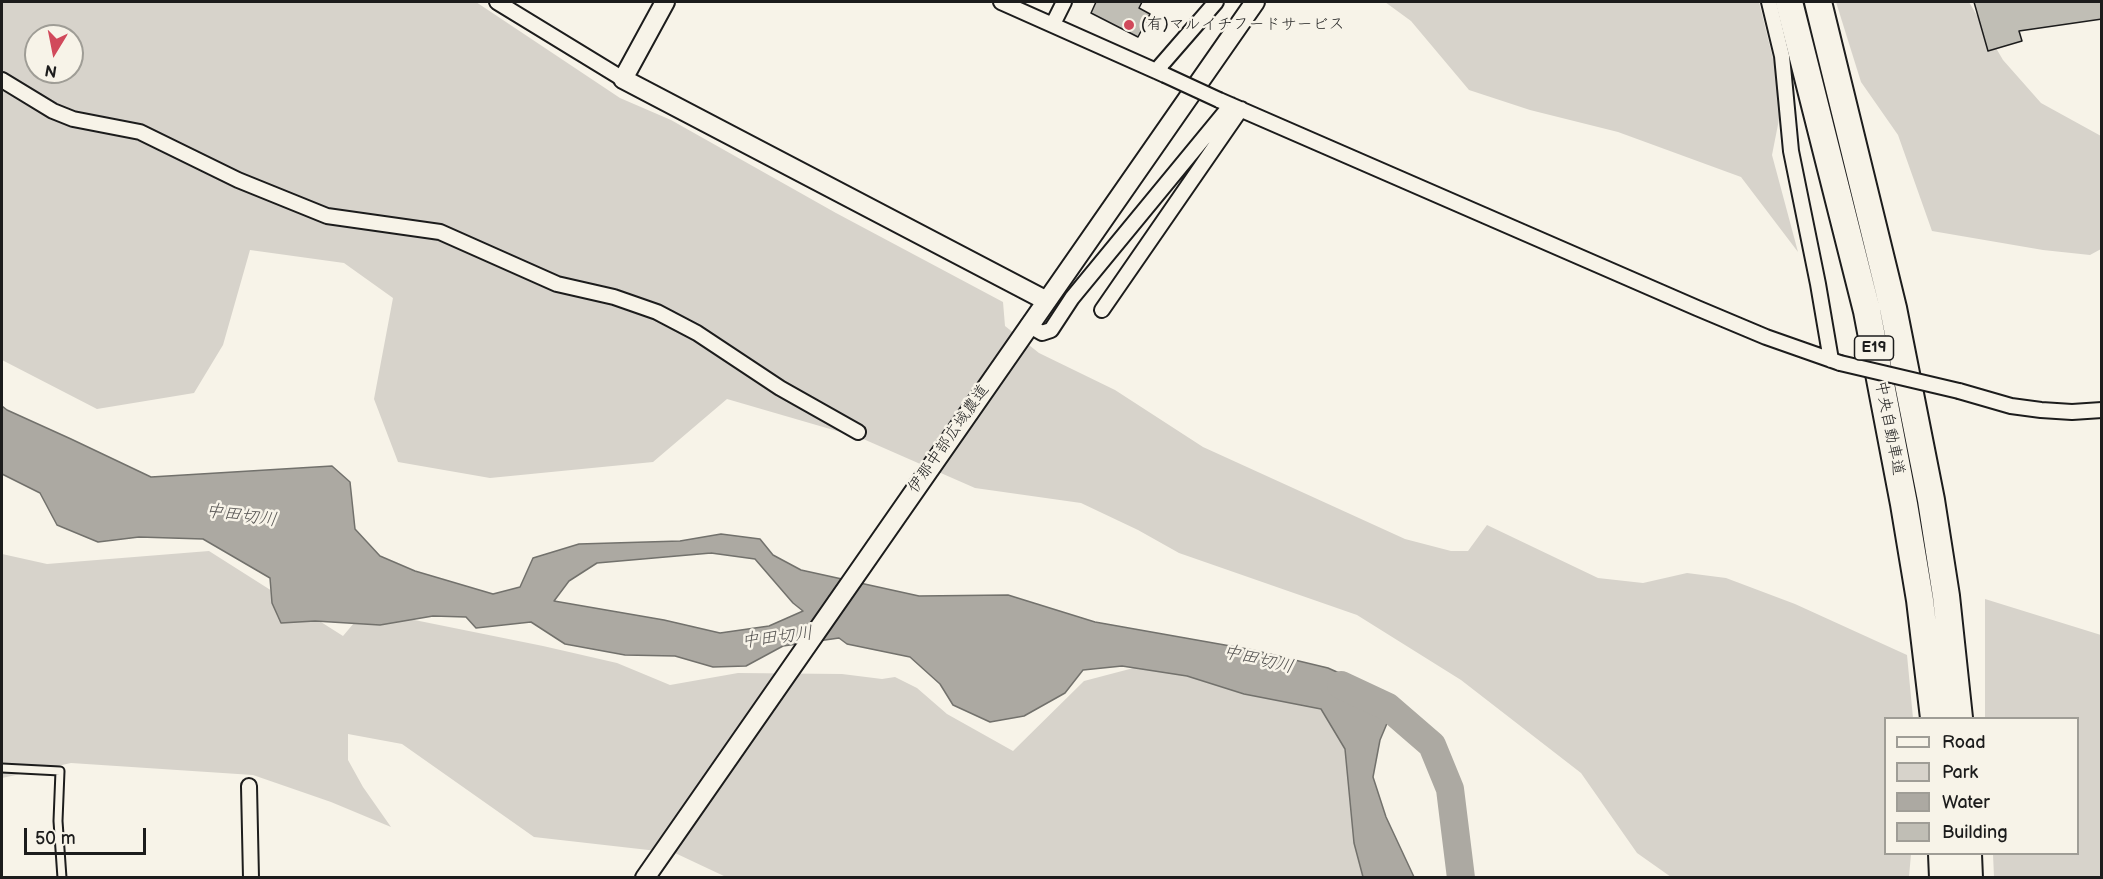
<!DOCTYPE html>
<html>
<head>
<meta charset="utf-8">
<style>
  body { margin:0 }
  #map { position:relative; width:2103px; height:879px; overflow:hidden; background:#f7f3e8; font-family:"Balsamiq Sans",sans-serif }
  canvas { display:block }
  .frame { position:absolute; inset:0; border:3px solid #1c1c1c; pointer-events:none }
  .legend { position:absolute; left:1884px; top:717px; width:195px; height:138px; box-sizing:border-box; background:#f7f3e8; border:2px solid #9f9d96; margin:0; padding:8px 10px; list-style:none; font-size:18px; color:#1c1c1c }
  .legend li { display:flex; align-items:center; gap:12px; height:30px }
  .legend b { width:30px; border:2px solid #9f9d96 }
  .north { position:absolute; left:24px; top:24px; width:60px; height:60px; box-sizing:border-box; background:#f7f3e8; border:2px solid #9f9d96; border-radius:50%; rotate:190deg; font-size:16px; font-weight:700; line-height:24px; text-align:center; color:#1c1c1c }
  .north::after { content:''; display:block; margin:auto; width:21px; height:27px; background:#d1495b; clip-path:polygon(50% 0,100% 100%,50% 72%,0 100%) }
  .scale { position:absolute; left:24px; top:828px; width:122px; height:27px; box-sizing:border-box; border:3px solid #1c1c1c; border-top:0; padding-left:8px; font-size:18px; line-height:21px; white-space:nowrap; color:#1c1c1c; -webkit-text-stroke:4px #f7f3e8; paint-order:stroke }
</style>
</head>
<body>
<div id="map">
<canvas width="2103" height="879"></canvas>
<div class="frame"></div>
<ul class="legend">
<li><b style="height:8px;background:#f7f3e8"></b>Road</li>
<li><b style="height:16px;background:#d7d3cb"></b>Park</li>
<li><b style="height:16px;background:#aca9a2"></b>Water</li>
<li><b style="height:16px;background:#c0beb5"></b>Building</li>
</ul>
<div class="north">N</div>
<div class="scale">50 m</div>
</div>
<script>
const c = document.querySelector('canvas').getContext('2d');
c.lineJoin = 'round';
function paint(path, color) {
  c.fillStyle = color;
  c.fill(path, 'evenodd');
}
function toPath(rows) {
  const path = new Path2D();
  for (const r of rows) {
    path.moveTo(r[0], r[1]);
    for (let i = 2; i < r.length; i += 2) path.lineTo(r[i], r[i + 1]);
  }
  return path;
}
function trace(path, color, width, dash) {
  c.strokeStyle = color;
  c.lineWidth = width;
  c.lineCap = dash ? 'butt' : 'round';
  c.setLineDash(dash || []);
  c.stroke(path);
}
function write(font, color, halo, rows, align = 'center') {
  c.font = font + ' "Balsamiq Sans","Klee One",sans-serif';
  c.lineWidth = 5;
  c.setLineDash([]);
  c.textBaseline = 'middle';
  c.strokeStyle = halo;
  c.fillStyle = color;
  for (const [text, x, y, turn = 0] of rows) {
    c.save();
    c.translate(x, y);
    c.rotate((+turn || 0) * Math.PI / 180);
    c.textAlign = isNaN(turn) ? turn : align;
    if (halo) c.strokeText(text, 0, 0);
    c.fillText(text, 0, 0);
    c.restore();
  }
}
paint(toPath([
  [2,2,476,2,620,98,671,120,836,213,1003,302,1005,326,1039,353,1115,390,1203,447,1405,539,1451,551,1468,551,1487,525,1598,578,1643,583,1687,573,1726,578,1795,604,1907,655,1913,718,1886,718,1886,854,1911,854,1909,877,1671,877,1637,853,1581,773,1461,680,1357,615,1179,553,1138,530,1081,503,975,488,861,438,727,399,653,462,490,478,398,462,374,399,393,298,344,263,250,250,223,345,194,393,97,409,2,360],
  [36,36,72,36,72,72,36,72],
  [1385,2,1759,2,1783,99,1772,155,1798,252,1741,177,1618,132,1530,110,1469,90,1411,21],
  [1836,2,1969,2,2003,60,2041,103,2101,136,2101,249,2090,255,2043,250,1932,231,1898,135,1861,82],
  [209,551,343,636,365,610,543,646,617,663,670,685,738,673,842,674,882,679,895,677,917,688,947,714,1013,751,1084,681,1164,660,1329,700,1365,749,1378,877,726,877,675,853,534,837,402,744,348,734,348,760,363,787,391,827,331,802,253,775,71,763,2,778,2,554,47,564],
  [1985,599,2101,635,2101,877,1994,877,1993,854,2078,854,2078,718,1985,718]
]), '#d7d3cb');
const water = toPath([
  [2,406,7,410,71,439,151,477,332,466,350,482,355,529,380,556,415,571,493,594,520,587,533,558,579,544,680,541,721,534,760,539,773,555,801,570,919,596,1008,595,1095,622,1253,650,1328,668,1366,685,1388,721,1380,740,1373,777,1386,817,1414,877,1363,877,1354,843,1345,749,1321,709,1244,694,1187,676,1122,666,1083,670,1065,693,1024,716,990,722,953,705,940,684,910,657,847,644,839,638,783,646,746,666,713,667,675,656,625,655,565,644,531,622,476,628,466,617,433,616,380,625,315,621,281,623,272,603,270,578,203,539,139,537,98,542,57,525,40,493,2,474,2,406],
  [711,553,755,559,793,603,803,611,769,626,720,633,664,620,554,601,569,581,597,563,711,553]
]);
paint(water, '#aca9a2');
trace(water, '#72716c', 1.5);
trace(toPath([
  [1341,685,1388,707,1432,745,1450,789,1461,878]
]), '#aca9a2', 28);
const building = toPath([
  [1096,2,1142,2,1139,8,1150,14,1138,37,1091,13,1096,2],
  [1974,2,2102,2,2102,19,2019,31,2022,41,1988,51,1974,2]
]);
paint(building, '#c0beb5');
trace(building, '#1c1c1c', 1.5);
const service = toPath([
  [2,768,60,771,58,821,62,878]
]);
const minor = toPath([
  [497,2,623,79],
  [1001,2,1165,75],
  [1769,2,1782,56,1791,151,1818,284,1831,360],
  [1053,24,1064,2],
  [1156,71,1216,2],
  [2,80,53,111,73,119,140,132,238,180,327,216,440,232,557,284,614,297,657,312,697,333,780,388,858,432],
  [1219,100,1697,308,1766,337,1840,363],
  [1102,310,1241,109],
  [1028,325,1042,333,1051,330,1072,298,1231,105],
  [1959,391,2011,406,2041,410,2072,412,2102,410],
  [249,786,251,878]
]);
const tertiary = toPath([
  [665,2,623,79,1045,300],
  [645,878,1255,2]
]);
const motorway = toPath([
  [1789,2,1867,311,1904,504,1920,600,1934,718],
  [1818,2,1893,308,1931,500,1946,596,1959,718],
  [1942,854,1943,878],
  [1968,854,1969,878]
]);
trace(service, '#1c1c1c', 11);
trace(minor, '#1c1c1c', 18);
trace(tertiary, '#1c1c1c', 22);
trace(motorway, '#1c1c1c', 30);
trace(service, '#f7f3e8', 7);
trace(minor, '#f7f3e8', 14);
trace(tertiary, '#f7f3e8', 18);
trace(motorway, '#f7f3e8', 26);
const minorBridge = toPath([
  [1165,75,1219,100],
  [1840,363,1959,391]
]);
trace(minorBridge, '#1c1c1c', 18, []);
trace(minorBridge, '#f7f3e8', 14);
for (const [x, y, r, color] of [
  [1129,25,6,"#d1495b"]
]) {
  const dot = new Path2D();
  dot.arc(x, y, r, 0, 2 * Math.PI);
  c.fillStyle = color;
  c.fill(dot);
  trace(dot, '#f7f3e8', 2);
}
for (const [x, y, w] of [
  [1874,348,39]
]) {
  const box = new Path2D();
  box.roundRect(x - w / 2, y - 12, w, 24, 4.5);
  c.fillStyle = '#f7f3e8';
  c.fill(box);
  trace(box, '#1c1c1c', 1.5);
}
write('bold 15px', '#1c1c1c', null, [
  ["E19",1874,348]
]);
write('16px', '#1c1c1c', '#f7f3e8', [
  ["(有)マルイチフードサービス",1141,25]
], 'left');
write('16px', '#1c1c1c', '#f7f3e8', [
  ["中央自動車道",1889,428,79],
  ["伊那中部広域農道",949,439,-55]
]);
write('italic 18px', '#565452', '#f7f3e8', [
  ["中田切川",241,516,8],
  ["中田切川",777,638,-7],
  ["中田切川",1258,660,13]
]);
</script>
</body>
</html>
